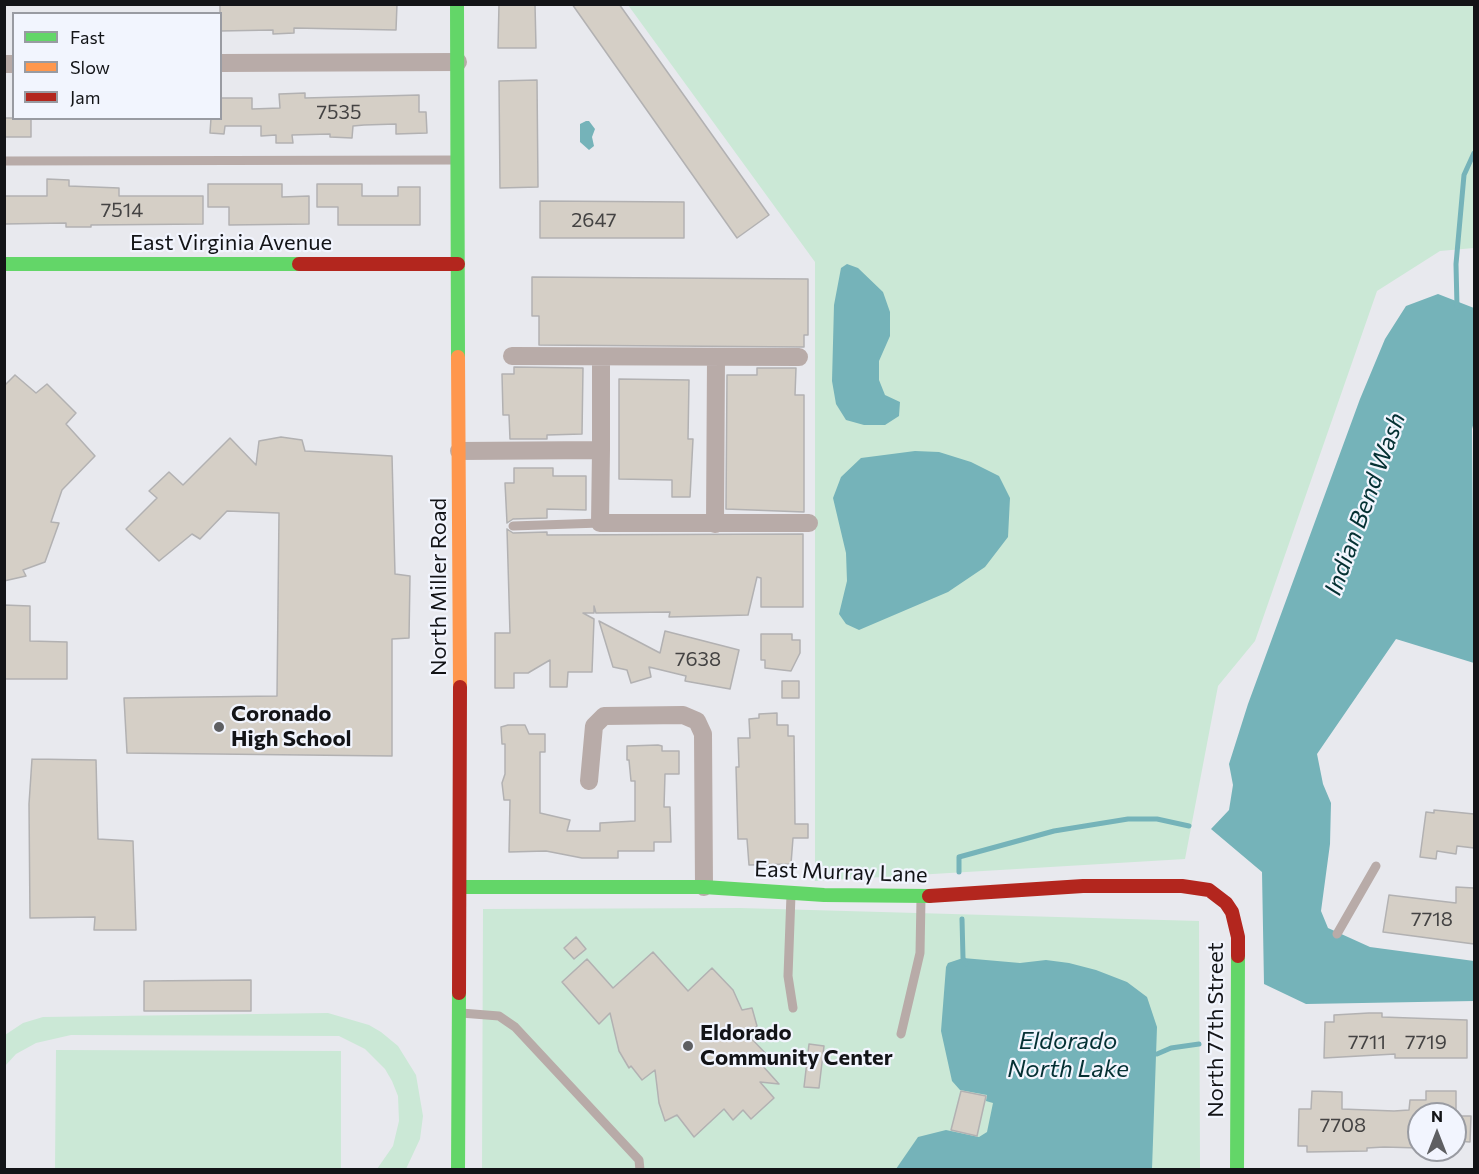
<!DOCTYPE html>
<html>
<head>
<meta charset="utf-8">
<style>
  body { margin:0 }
  #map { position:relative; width:1479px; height:1174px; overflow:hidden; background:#e8e9ee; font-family:Commissioner,sans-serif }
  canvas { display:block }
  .frame { position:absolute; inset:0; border:6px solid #131417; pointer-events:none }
  .legend { position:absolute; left:12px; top:12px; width:210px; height:108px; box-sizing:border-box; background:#f2f5fe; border:2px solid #999ba2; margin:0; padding:8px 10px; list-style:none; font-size:18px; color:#131417 }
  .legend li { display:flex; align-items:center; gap:12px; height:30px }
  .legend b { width:30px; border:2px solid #999ba2 }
  .north { position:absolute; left:1407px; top:1102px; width:60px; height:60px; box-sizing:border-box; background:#f2f5fe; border:2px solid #999ba2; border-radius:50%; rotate:0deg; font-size:16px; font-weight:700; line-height:24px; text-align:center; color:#131417 }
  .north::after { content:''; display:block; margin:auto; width:21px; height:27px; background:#5e5f62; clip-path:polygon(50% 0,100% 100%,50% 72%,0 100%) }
</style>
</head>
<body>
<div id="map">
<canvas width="1479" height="1174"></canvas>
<div class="frame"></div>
<ul class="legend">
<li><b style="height:8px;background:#63d668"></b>Fast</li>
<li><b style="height:8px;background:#ff974d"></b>Slow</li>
<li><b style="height:8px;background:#b3261e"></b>Jam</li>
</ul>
<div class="north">N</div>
</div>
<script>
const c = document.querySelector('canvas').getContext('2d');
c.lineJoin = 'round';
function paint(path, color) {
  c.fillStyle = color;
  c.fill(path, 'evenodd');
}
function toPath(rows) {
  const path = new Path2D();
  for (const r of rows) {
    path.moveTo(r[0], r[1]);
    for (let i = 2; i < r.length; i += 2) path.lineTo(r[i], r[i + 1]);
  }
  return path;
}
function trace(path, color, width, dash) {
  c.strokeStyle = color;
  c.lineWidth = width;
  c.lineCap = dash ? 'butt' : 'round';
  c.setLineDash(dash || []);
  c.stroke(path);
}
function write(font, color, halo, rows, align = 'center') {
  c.font = font + ' Commissioner,sans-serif';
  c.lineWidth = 4.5;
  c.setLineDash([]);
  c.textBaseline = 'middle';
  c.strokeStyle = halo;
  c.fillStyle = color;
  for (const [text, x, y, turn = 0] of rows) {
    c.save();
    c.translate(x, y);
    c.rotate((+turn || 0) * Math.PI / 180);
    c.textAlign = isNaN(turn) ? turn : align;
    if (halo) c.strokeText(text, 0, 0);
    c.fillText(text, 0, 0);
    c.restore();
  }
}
paint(toPath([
  [628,5,1474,5,1474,248,1440,251,1377,291,1255,641,1218,686,1185,859,815,881,815,262],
  [740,908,1199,921,1200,1169,482,1170,483,909],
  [328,1013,369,1025,381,1032,398,1046,416,1075,423,1116,420,1139,406,1169,377,1169,393,1146,399,1121,398,1096,392,1081,385,1069,365,1049,339,1036,71,1035,36,1043,16,1054,5,1066,5,1035,23,1023,43,1017],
  [56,1050,341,1051,341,1169,55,1169]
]), '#cbe8d6');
paint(toPath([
  [586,121,589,121,595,129,592,137,594,146,589,150,580,142,580,124],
  [847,264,858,268,883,292,890,312,890,336,879,361,879,380,885,395,900,402,899,416,885,425,864,425,846,420,836,404,832,381,834,305,841,268],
  [1438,294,1474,308,1474,422,1472,429,1474,663,1396,639,1317,754,1323,784,1331,803,1330,844,1321,911,1328,928,1370,947,1474,961,1474,1001,1306,1004,1264,984,1262,872,1211,829,1229,810,1233,785,1229,764,1248,704,1360,399,1385,339,1406,306],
  [915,451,939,452,971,462,999,476,1010,498,1008,537,985,567,948,592,859,630,846,624,839,614,847,581,846,553,833,498,841,477,861,458],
  [963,958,1020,963,1046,960,1069,963,1096,970,1127,982,1147,997,1157,1027,1152,1169,896,1169,918,1137,946,1130,979,1137,987,1132,993,1103,986,1101,987,1095,960,1090,952,1081,941,1031,946,967,948,963]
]), '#75b3b9');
trace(toPath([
  [1457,307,1456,264,1464,175,1474,153],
  [959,872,959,857,1054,831,1128,819,1157,819,1189,826],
  [962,919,963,958,966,964],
  [1157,1054,1171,1048,1199,1044]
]), '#75b3b9', 5);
const building = toPath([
  [220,4,397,4,396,30,294,28,294,33,273,34,273,30,220,31,220,4],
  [499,4,535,4,536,48,498,48,499,4],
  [572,4,619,4,769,215,737,238,572,4],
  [537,80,538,187,500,188,499,81,537,80],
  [305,93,305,98,419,95,419,112,426,112,427,133,396,134,396,124,364,125,353,126,352,138,330,137,330,134,292,135,293,143,276,143,276,135,261,136,261,126,225,126,224,134,210,133,211,118,220,118,220,98,252,98,252,109,280,108,279,94,305,93],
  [4,118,31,118,31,137,4,137,4,118],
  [47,179,69,180,69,186,119,188,119,196,203,196,203,224,91,225,91,227,66,227,66,223,4,224,4,196,47,196,47,179],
  [208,184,282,184,282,197,309,196,309,224,229,225,229,207,208,207,208,184],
  [317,184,362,184,362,196,398,196,398,187,420,187,420,225,338,225,338,207,317,207,317,184],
  [540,201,684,202,684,238,540,238,540,201],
  [532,277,808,279,808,335,804,335,804,347,539,345,539,316,532,316,532,277],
  [514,367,583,368,582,434,547,435,547,439,510,439,509,415,503,415,502,374,514,374,514,367],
  [757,368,796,368,795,395,804,395,804,512,726,509,727,375,757,375,757,368],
  [15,375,36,393,47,384,76,413,66,424,95,456,62,490,51,522,59,523,45,562,23,570,26,576,4,581,4,386,15,375],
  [619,379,689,380,688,439,693,439,690,497,672,497,672,480,619,479,619,379],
  [281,437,302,440,305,451,392,456,395,574,410,576,409,638,392,639,392,756,127,753,124,698,277,696,279,513,227,511,200,539,192,534,159,561,126,529,157,498,149,491,169,472,183,485,230,438,256,465,259,441,281,437],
  [514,468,553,468,553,476,586,476,586,510,547,509,547,518,513,519,507,523,505,483,514,483,514,468],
  [507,529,513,533,547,532,547,535,803,534,803,607,761,607,761,578,757,577,748,615,669,617,670,612,596,613,594,606,594,613,583,613,594,619,592,672,568,672,567,687,550,687,550,660,528,673,514,673,514,688,495,688,495,633,510,633,507,529],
  [4,605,30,606,30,641,67,642,67,679,4,679,4,605],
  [599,621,660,653,665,631,739,650,730,689,685,681,686,676,649,667,651,677,631,683,627,670,613,667,599,621],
  [761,634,792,634,792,640,800,640,800,653,791,671,765,668,765,660,761,660,761,634],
  [782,681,799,681,799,698,782,698,782,681],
  [777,713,777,725,788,725,788,736,794,736,795,824,808,824,808,838,793,838,791,864,749,865,747,839,738,839,736,767,739,767,738,738,750,738,749,719,759,718,759,714,777,713],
  [508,725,525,725,529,734,545,734,545,752,540,752,540,813,570,820,567,831,600,831,600,823,635,821,635,781,631,781,629,760,627,760,627,746,658,745,662,746,662,751,679,751,679,774,665,774,664,807,670,807,671,842,654,842,654,851,618,851,618,858,582,858,546,851,509,852,510,800,504,800,502,783,505,774,505,744,502,744,501,727,508,725],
  [32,759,96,760,98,839,133,841,136,930,94,930,95,917,30,918,29,804,32,759],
  [1434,810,1474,814,1474,848,1457,846,1456,854,1437,851,1436,859,1420,857,1426,812,1434,813,1434,810],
  [1456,887,1474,888,1474,944,1383,932,1389,895,1456,903,1456,887],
  [576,937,586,949,574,959,564,948,576,937],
  [653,952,688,991,712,968,733,990,742,1010,752,1008,757,1026,748,1035,769,1057,761,1064,779,1084,760,1082,774,1098,751,1119,743,1110,733,1120,724,1109,694,1137,677,1115,665,1121,659,1103,655,1070,642,1080,631,1066,629,1068,619,1051,610,1013,599,1024,562,982,587,959,613,988,653,952],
  [251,980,251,1011,144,1011,144,981,251,980],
  [1369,1013,1382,1013,1382,1017,1467,1020,1467,1058,1395,1058,1395,1054,1324,1058,1325,1022,1334,1022,1334,1015,1369,1013],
  [809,1044,824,1046,819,1088,804,1087,809,1044],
  [961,1091,986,1096,977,1136,951,1130,961,1091],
  [1312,1091,1342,1092,1342,1109,1394,1111,1409,1110,1410,1100,1426,1100,1426,1091,1456,1091,1456,1114,1419,1114,1419,1148,1384,1147,1367,1148,1367,1151,1307,1152,1307,1146,1298,1146,1299,1109,1311,1109,1312,1091],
  [1455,1116,1471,1116,1470,1142,1455,1141,1455,1116]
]);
paint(building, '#d5cfc6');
trace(building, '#b2b1b2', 1.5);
trace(toPath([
  [4,161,455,160],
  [513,526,600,523],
  [791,895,788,976,793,1008],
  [1337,934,1376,866],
  [461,1013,499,1016,515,1027,639,1160,640,1170],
  [901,1034,920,953,921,899]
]), '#b8aba8', 9);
trace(toPath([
  [220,63,458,62],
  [4,64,14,64],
  [512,356,799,357],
  [601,450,601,357],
  [459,451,601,450,600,523,809,523],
  [715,524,716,358],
  [589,781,594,726,604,716,683,715,697,721,703,734,704,887]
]), '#b8aba8', 18);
trace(toPath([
  [457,4,458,357],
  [4,264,299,264],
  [460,887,704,887,824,895,929,896],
  [458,1170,459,993],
  [1237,1170,1238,956]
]), '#63d668', 14);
trace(toPath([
  [458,357,460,687]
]), '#ff974d', 14);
trace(toPath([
  [299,264,458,264],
  [929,896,1083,886,1182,886,1209,890,1226,903,1232,912,1238,937,1238,956],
  [459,993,460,687]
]), '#b3261e', 14);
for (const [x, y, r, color] of [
  [219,727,6,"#5e5f62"],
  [688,1046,6,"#5e5f62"]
]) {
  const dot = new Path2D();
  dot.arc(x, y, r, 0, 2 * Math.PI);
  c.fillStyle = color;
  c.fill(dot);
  trace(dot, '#f2f5fe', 2);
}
write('20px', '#444343', null, [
  ["7535",339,112],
  ["7514",122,210],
  ["2647",594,220],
  ["7638",698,659],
  ["7718",1432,919],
  ["7711",1367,1042],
  ["7719",1426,1042],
  ["7708",1343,1125]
]);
write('22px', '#131417', '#f2f5fe', [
  ["East Virginia Avenue",231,243],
  ["North Miller Road",439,587,-90],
  ["East Murray Lane",841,872,2],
  ["North 77th Street",1216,1030,-90]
]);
write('bold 22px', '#131417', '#f2f5fe', [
  ["Coronado",231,714],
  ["High School",231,739],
  ["Eldorado",700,1033],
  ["Community Center",700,1058]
], 'left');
write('italic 24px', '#043033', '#f2f5fe', [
  ["Indian Bend Wash",1365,504,-70],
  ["Eldorado",1068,1041],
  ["North Lake",1068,1069]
]);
</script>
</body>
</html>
